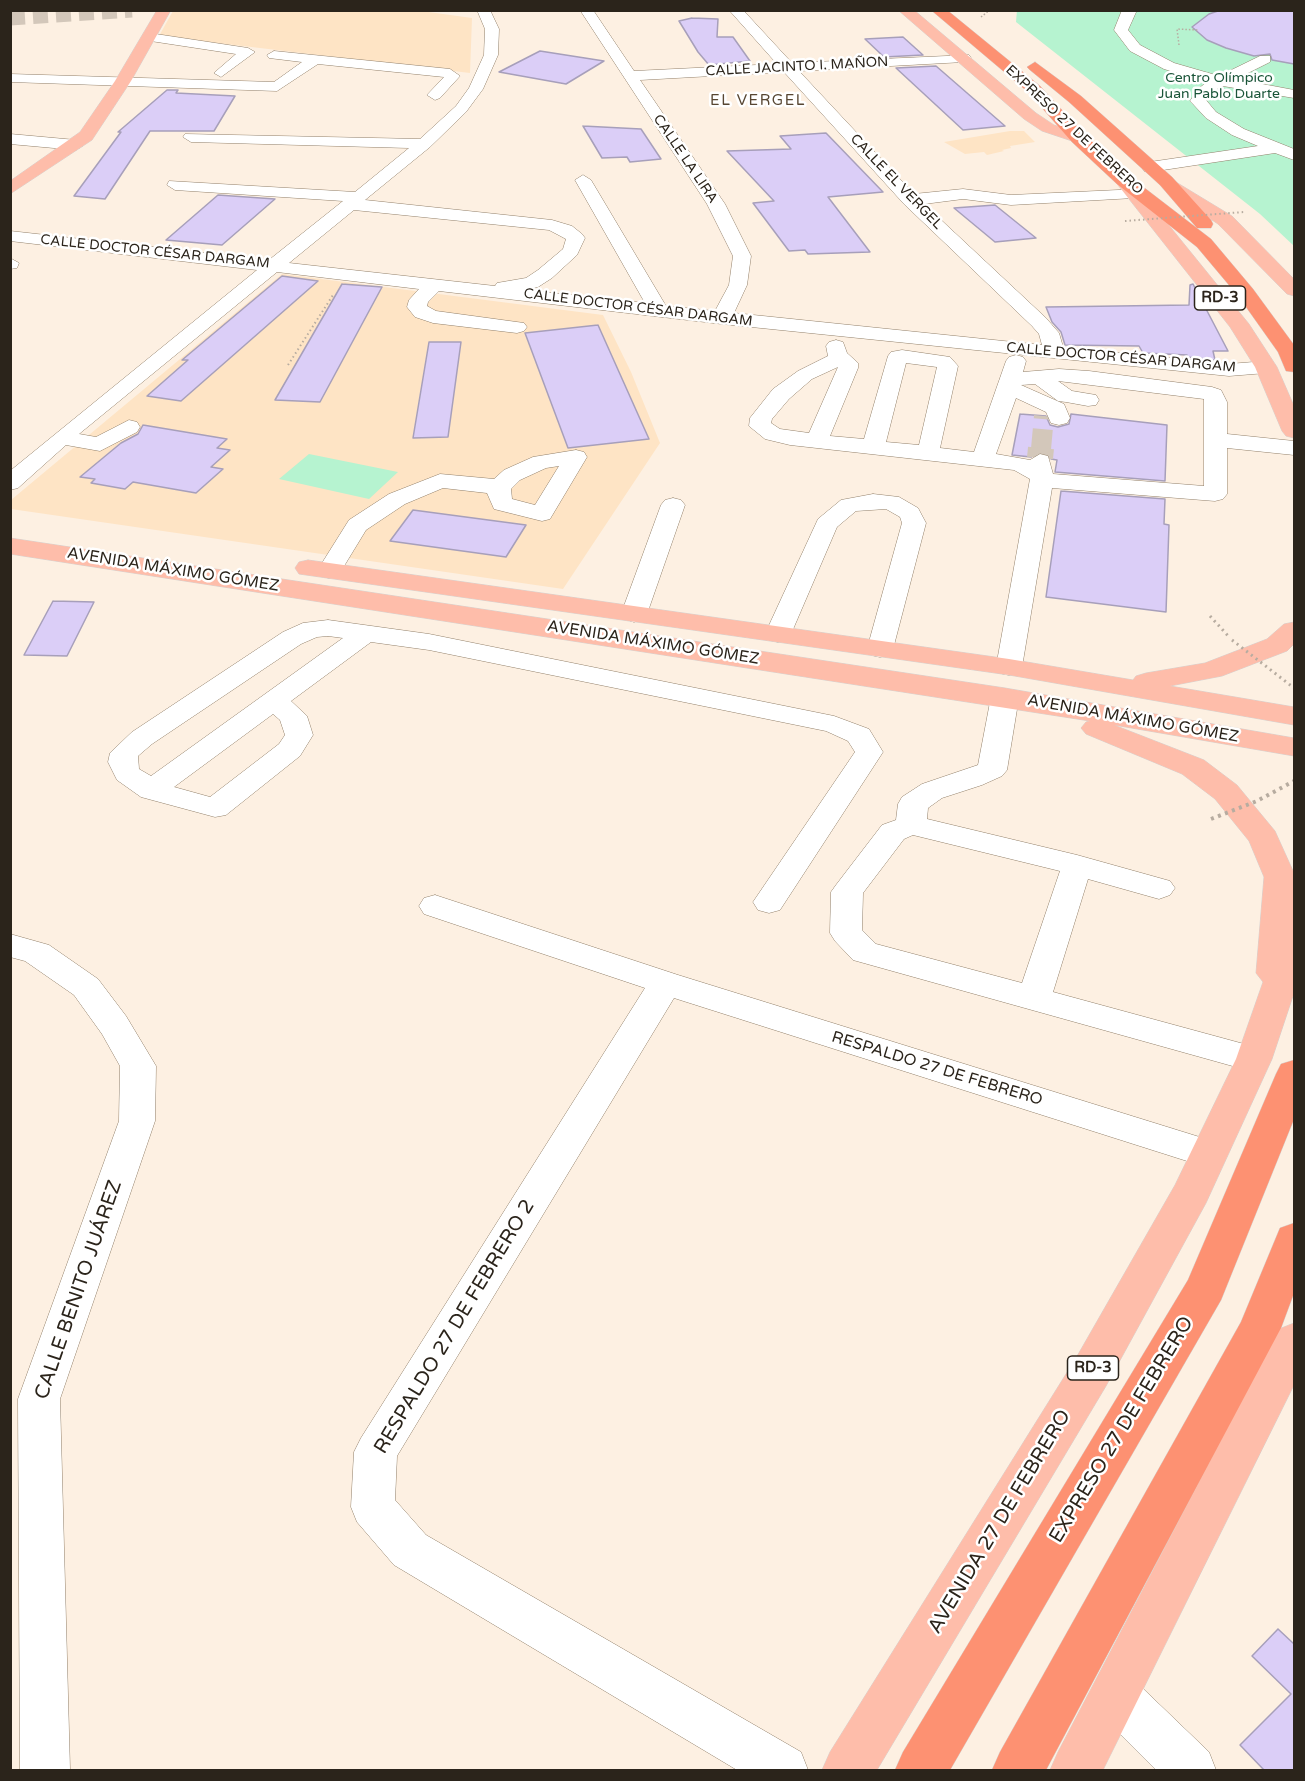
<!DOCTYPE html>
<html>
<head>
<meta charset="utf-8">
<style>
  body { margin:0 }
  #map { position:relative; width:1305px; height:1781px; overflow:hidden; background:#fdf0e2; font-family:"Varela Round",sans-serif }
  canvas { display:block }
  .frame { position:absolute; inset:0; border:12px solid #2b241b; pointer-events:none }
</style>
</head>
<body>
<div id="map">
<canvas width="1305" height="1781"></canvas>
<div class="frame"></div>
</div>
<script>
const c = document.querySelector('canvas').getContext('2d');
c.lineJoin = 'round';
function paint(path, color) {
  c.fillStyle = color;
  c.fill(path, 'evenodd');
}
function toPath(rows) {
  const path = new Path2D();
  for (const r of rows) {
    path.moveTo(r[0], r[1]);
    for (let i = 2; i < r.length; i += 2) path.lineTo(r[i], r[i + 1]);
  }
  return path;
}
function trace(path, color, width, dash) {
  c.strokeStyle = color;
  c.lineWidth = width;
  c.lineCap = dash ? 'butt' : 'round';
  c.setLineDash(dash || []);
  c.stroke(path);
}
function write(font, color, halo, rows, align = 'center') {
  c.font = font + ' "Varela Round",sans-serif';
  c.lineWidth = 5;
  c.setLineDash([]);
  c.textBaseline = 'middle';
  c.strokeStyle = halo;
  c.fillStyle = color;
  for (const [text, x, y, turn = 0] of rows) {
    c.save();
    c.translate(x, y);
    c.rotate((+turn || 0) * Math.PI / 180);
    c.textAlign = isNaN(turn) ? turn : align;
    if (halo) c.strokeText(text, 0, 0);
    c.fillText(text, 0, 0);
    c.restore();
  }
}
paint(toPath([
  [414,10,472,18,470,73,159,36,173,11],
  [1010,131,1024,131,1035,142,1010,146,1011,148,1002,150,1004,151,987,155,984,152,965,154,944,142],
  [282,274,603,315,631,372,660,443,563,589,11,509,11,500]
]), '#fee4c5');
paint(toPath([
  [1017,10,1294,11,1294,246,1260,214,1016,22],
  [309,454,398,472,369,499,279,479]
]), '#b6f3d0');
const building = toPath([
  [1221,10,1294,10,1294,64,1272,60,1270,54,1254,56,1226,48,1207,40,1192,27,1209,14,1221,10],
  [692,18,718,19,717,37,733,37,750,61,709,65,698,52,679,21,692,18],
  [903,37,923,55,884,57,865,39,903,37],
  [540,51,604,61,566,84,499,72,540,51],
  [936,66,1005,126,963,130,896,68,936,66],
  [167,90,178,90,176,93,235,96,214,131,150,131,105,199,74,196,121,132,118,132,167,90],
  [583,126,641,129,661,159,630,162,627,157,602,158,583,126],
  [826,133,883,192,828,197,870,252,808,254,805,250,789,251,753,203,774,201,727,151,791,149,780,136,826,133],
  [218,195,275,199,222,245,166,240,218,195],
  [995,205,1036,238,995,242,954,208,995,205],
  [282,276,318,281,181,401,147,396,188,360,182,360,282,276],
  [342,284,382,287,320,402,275,400,342,284],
  [1193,284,1228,351,1213,351,1215,360,1187,357,1187,355,1143,353,1139,346,1065,345,1061,332,1052,322,1046,307,1189,305,1190,285,1193,284],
  [598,325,649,439,568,448,525,333,598,325],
  [429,342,461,342,448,437,413,438,429,342],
  [1020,414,1046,416,1050,425,1058,427,1069,424,1071,414,1167,425,1165,481,1055,472,1057,460,1051,459,1049,454,1039,452,1031,457,1012,455,1020,414],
  [143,425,227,439,217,448,230,450,211,467,223,469,196,493,133,482,125,489,91,483,95,479,80,477,121,443,138,434,143,425],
  [1061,491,1165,499,1164,524,1169,525,1166,612,1046,597,1061,491],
  [413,510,526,525,506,557,390,541,413,510],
  [53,601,94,602,67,656,24,655,53,601],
  [1278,1629,1294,1644,1294,1770,1264,1770,1240,1745,1291,1694,1252,1656,1278,1629]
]);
paint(building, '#dbcef7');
trace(building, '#a79fba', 1.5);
trace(toPath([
  [10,18,132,10]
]), '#d3c7ba', 15, [15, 8]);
trace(toPath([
  [1041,449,1044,416]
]), '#d3c7ba', 20, [20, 10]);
trace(toPath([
  [1040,458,1041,448]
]), '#d3c7ba', 26, [26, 13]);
const minor = toPath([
  [477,10,490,10,499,29,498,55,483,89,466,112,430,147,365,200,552,220,572,226,582,234,585,238,577,255,552,278,538,287,525,290,645,303,575,180,583,175,591,180,666,306,715,311,729,285,733,256,707,204,580,10,593,10,634,71,777,64,729,10,743,10,792,63,969,55,971,58,964,62,799,71,914,194,963,189,1011,195,1140,189,1143,193,1140,197,1134,198,1011,205,963,199,924,204,1046,318,1059,333,1063,347,1229,364,1266,361,1273,363,1276,367,1273,371,1266,373,1229,376,722,324,439,291,428,302,427,306,436,311,524,323,527,327,524,331,517,333,433,323,415,317,407,307,409,300,419,289,277,272,79,434,96,437,129,420,137,422,140,427,137,432,100,451,66,445,18,488,10,490,10,471,257,270,10,241,10,231,269,260,343,201,175,190,167,185,169,181,355,192,409,148,191,142,183,137,185,134,420,139,456,106,469,88,484,55,485,29,477,10],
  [784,72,904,204,1032,326,1039,334,1042,345,734,313,747,285,751,256,725,204,640,80,784,72],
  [354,210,549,230,566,239,563,249,538,270,526,278,497,283,495,286,289,263,354,210],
  [1122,10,1137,10,1128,30,1140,45,1174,63,1219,76,1260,56,1270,56,1270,62,1236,79,1294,90,1294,98,1223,86,1211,92,1206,100,1216,112,1244,129,1294,149,1294,160,1275,153,1150,172,1144,171,1142,167,1144,163,1150,162,1258,146,1232,135,1206,118,1193,104,1190,101,1198,89,1207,82,1164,69,1130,51,1114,30,1122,10],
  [149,33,248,48,255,52,221,77,214,73,236,54,144,40,142,37,149,33],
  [274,51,450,69,460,76,440,98,435,100,427,95,444,77,318,64,277,91,10,82,10,74,274,82,302,62,269,58,267,55,274,51],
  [10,134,76,140,84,145,76,150,10,144,10,134],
  [10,258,19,263,17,268,10,269,10,258],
  [836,340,843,342,847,353,858,363,858,368,830,436,864,439,888,356,891,352,902,350,950,357,958,366,940,448,974,452,1006,361,1009,357,1016,355,1023,357,1026,361,1023,372,1059,369,1089,371,1212,387,1221,390,1227,402,1227,434,1294,441,1294,455,1227,448,1227,494,1223,499,1215,501,1052,488,1022,667,1019,673,1009,675,999,673,996,667,1030,479,1014,470,790,445,765,439,749,426,750,418,773,389,798,371,828,356,826,346,829,342,836,340],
  [906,363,937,367,919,445,886,442,906,363],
  [838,367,809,433,780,429,771,423,772,419,789,399,812,379,838,367],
  [1058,381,1204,399,1204,486,1053,474,1048,456,1040,454,1030,460,996,454,1016,398,1046,412,1051,423,1059,425,1067,423,1070,418,1064,404,1021,385,1035,384,1058,401,1066,402,1088,406,1096,405,1099,400,1096,395,1072,391,1058,381],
  [576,450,584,452,587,457,550,519,542,521,494,509,487,493,443,488,405,504,366,530,338,576,329,578,320,576,317,571,349,520,389,494,440,474,494,479,504,470,533,457,576,450],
  [559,466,535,505,512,499,511,489,520,480,546,468,559,466],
  [873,494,899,497,918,508,926,523,893,649,889,655,880,657,871,655,867,649,902,523,900,517,886,509,856,511,837,527,791,634,787,640,778,642,769,640,765,634,818,519,841,500,873,494],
  [673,498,681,500,685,505,647,614,643,619,634,622,625,619,621,614,661,505,665,500,673,498],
  [328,620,429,634,834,716,869,729,883,752,780,910,769,913,758,910,753,902,855,752,848,741,826,731,429,650,371,642,291,701,307,716,313,735,300,756,226,815,215,817,141,797,117,780,108,762,110,753,132,732,283,632,303,623,328,620],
  [328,636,343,638,151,776,139,769,138,756,152,744,301,644,317,637,328,636],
  [273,714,280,720,285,735,279,744,210,797,174,787,273,714],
  [1005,689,1015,691,1019,697,1007,770,1002,776,982,785,942,798,928,808,927,819,1077,855,1170,881,1175,888,1170,895,1159,899,1088,879,1053,992,1266,1050,1271,1059,1266,1068,1254,1072,853,960,835,941,830,933,831,892,836,885,882,825,896,820,898,804,902,797,922,784,978,765,991,697,995,691,1005,689],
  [913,835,1060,871,1022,983,876,944,862,930,863,893,904,839,913,835],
  [435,895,678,975,1222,1144,1227,1154,1222,1164,1209,1168,674,998,397,1456,395,1500,426,1535,801,1752,808,1770,737,1770,394,1565,357,1522,351,1507,354,1452,361,1438,645,988,424,914,419,906,424,898,435,895],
  [10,934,49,945,98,979,126,1016,156,1066,155,1121,60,1399,70,1770,20,1770,18,1399,119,1121,120,1066,102,1034,74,995,25,961,10,957,10,934],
  [1116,1672,1133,1679,1209,1752,1216,1770,1156,1770,1099,1713,1092,1696,1099,1679,1116,1672]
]);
const major = toPath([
  [157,10,171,10,131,81,92,140,10,194,10,181,80,132,115,81,157,10],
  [898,10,914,10,1036,113,1054,125,1084,134,1086,138,1084,142,1078,143,1042,131,1024,119,898,10],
  [1123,175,1129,176,1249,324,1277,367,1294,406,1294,438,1286,436,1282,431,1255,367,1230,327,1114,180,1123,175],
  [1166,176,1232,216,1294,279,1294,296,1287,294,1218,224,1160,185,1157,181,1166,176],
  [10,538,1005,688,1294,738,1294,756,1114,725,1204,760,1237,785,1275,831,1294,873,1294,993,1272,1059,1206,1203,1106,1386,877,1770,822,1770,830,1752,1076,1358,1175,1185,1236,1059,1263,982,1256,973,1264,877,1249,841,1215,799,1182,774,1086,734,1081,728,1086,722,1090,721,10,554,10,538],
  [308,560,1009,659,1133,680,1136,676,1146,673,1205,663,1267,639,1284,624,1294,622,1294,644,1287,651,1222,676,1170,686,1294,707,1294,725,1009,675,299,574,295,568,299,562,308,560],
  [1294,1323,1294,1385,1103,1770,1050,1770,1058,1752,1279,1329,1294,1323]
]);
const highway = toPath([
  [931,10,947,10,1040,86,1084,134,1129,176,1211,239,1253,289,1294,345,1294,372,1286,371,1278,352,1239,297,1197,247,1117,184,1072,142,1028,92,931,10],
  [1035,62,1081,96,1172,177,1211,220,1213,224,1211,228,1197,228,1160,185,1069,102,1030,70,1027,67,1035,62],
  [1294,1060,1294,1119,1221,1300,950,1770,895,1770,903,1752,1188,1280,1276,1074,1281,1064,1294,1060],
  [1294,1223,1294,1293,1281,1328,1046,1770,992,1770,1000,1752,1241,1322,1280,1228,1294,1223]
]);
trace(minor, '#93816b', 1);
trace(major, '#d5d3d1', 1);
trace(highway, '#d5d3d1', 1);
trace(toPath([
  [981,17,990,10],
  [1179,45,1177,29,1198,30]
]), '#b7aca0', 1.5, [1.5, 2]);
trace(toPath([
  [288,365,333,295]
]), '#b7aca0', 2, [1.5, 3]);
trace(toPath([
  [1210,616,1230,638]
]), '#b7aca0', 3, [2, 4]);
paint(minor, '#fff');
paint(major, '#febdaa');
paint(highway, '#fd9172');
trace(toPath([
  [1125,221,1244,212]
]), '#b7aca0', 2, [1.5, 3]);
trace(toPath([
  [1232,640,1294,688]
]), '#b7aca0', 3, [2, 4]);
trace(toPath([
  [1211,819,1257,801,1294,781]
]), '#b7aca0', 4, [3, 4.5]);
write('14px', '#2b241b', '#fff', [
  ["CALLE JACINTO I. MAÑON",797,67,-3],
  ["EXPRESO 27 DE FEBRERO",1074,130,43],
  ["CALLE LA LIRA",685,159,56],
  ["CALLE EL VERGEL",896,182,46],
  ["CALLE DOCTOR CÉSAR DARGAM",155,252,6],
  ["CALLE DOCTOR CÉSAR DARGAM",638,308,7],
  ["CALLE DOCTOR CÉSAR DARGAM",1121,358,5]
]);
write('14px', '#195438', '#fff', [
  ["Centro Olímpico",1219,78],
  ["Juan Pablo Duarte",1219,94]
]);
c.letterSpacing = '1.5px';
write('15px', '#574632', '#fff', [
  ["EL VERGEL",758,101]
]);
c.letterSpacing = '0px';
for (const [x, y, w] of [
  [1220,298,51],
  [1093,1368,51]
]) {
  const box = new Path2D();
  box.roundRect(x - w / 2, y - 12, w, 24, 4.5);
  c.fillStyle = '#fff';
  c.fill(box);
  trace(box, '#2b241b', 1.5);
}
write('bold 15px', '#2b241b', null, [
  ["RD-3",1220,298],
  ["RD-3",1093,1368]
]);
write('16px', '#2b241b', '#fff', [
  ["AVENIDA MÁXIMO GÓMEZ",173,570,9],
  ["AVENIDA MÁXIMO GÓMEZ",653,643,9],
  ["AVENIDA MÁXIMO GÓMEZ",1133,719,10],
  ["RESPALDO 27 DE FEBRERO",937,1069,17]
]);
write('20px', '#2b241b', '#fff', [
  ["CALLE BENITO JUÁREZ",79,1290,-71],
  ["RESPALDO 27 DE FEBRERO 2",455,1327,-59],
  ["EXPRESO 27 DE FEBRERO",1122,1430,-59],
  ["AVENIDA 27 DE FEBRERO",1000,1522,-59]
]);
</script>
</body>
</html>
